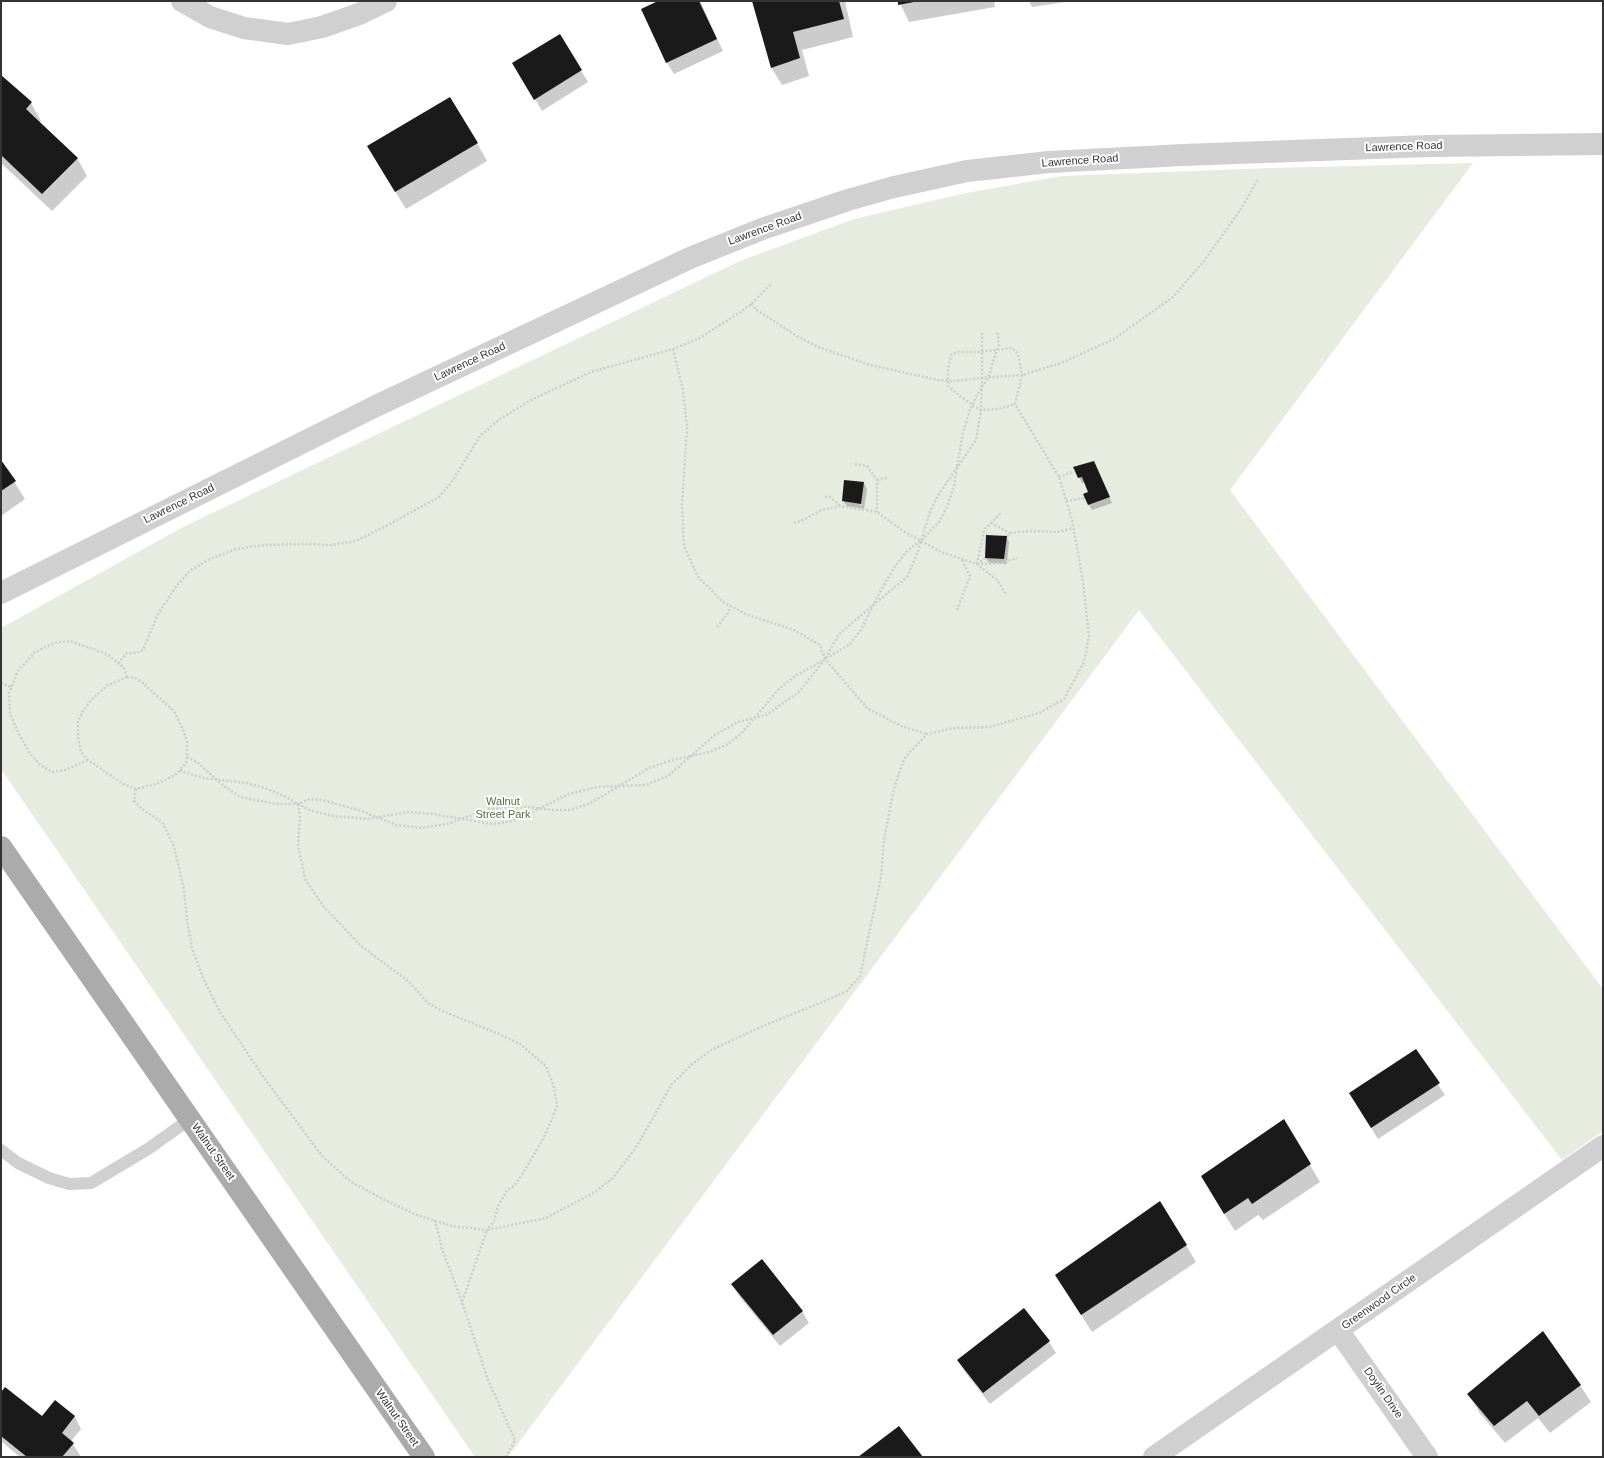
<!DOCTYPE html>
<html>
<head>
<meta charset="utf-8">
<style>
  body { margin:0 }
  #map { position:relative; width:1604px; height:1458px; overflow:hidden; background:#fff; font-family:Arial,sans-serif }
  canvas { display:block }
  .frame { position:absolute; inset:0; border:2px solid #333; pointer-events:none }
</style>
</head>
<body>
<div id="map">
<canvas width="1604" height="1458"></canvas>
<div class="frame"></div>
</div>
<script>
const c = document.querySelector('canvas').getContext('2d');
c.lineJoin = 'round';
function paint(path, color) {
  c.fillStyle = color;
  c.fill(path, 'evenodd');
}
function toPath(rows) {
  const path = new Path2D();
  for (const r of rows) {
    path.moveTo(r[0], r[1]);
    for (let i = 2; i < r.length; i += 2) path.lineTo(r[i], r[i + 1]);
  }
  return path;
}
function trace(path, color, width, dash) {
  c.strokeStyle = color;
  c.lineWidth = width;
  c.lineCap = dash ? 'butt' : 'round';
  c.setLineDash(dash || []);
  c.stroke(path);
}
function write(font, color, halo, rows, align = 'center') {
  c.font = font + ' Arial,sans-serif';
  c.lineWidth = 4;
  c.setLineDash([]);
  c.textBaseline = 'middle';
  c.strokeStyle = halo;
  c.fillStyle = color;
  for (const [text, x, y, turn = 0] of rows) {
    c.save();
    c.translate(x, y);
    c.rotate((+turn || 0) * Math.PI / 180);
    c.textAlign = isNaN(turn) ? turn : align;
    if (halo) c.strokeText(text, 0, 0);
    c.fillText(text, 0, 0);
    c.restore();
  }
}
paint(toPath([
  [1473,163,1230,490,1603,989,1603,1131,1562,1160,1139,610,508,1457,475,1457,1,769,1,628,183,527,740,261,854,219,966,193,1062,176,1270,168]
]), '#e6ecdf');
paint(toPath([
  [660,1,700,1,723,51,674,74,667,63],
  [756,1,845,1,853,37,802,50,809,76,782,85,771,67],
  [899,1,994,1,995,7,909,22],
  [1029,1,1072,1,1032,7],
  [559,35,588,82,542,111,514,64],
  [1,76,31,103,41,121,39,123,77,158,87,176,52,211,1,163],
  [477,143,487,161,406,209,378,164],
  [1,461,25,499,1,516],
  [1094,462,1112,503,1092,510,1089,505,1089,493,1085,482,1082,483,1079,477],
  [864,483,867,489,864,509,847,506,843,501],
  [1006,537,1009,542,1007,564,989,563,986,558],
  [1415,1050,1445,1095,1378,1139,1357,1105],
  [1283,1120,1320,1182,1263,1220,1258,1215,1235,1231,1212,1194],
  [1186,1245,1196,1262,1092,1332,1056,1276],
  [732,1284,802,1311,809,1323,780,1346,739,1296],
  [1024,1309,1049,1342,1056,1353,990,1404,965,1372,958,1361],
  [1580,1385,1591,1402,1550,1433,1538,1418,1505,1443,1479,1412,1469,1394],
  [1,1394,42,1418,55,1401,75,1417,81,1429,71,1441,80,1455,79,1457,20,1457,1,1441]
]), '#0003');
paint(toPath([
  [658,1,699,1,717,39,666,63,641,9],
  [752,1,839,1,844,19,793,32,800,58,771,68],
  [898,1,914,1,914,2,898,5],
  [560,34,582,70,534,100,512,63],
  [1,75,32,102,26,109,78,158,42,194,1,155],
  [450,97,478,143,395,192,367,146],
  [1,460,16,481,1,491],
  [1094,461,1110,497,1088,505,1083,494,1088,492,1082,477,1078,478,1073,467],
  [844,480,864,482,861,504,842,501],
  [986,535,1007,536,1004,559,985,558],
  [1416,1049,1440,1083,1371,1128,1349,1093],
  [1284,1119,1311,1164,1252,1204,1248,1198,1224,1214,1201,1176],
  [1160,1201,1187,1245,1081,1315,1055,1275],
  [762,1259,803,1311,773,1335,731,1284],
  [1024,1308,1050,1341,983,1393,957,1360],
  [1543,1331,1581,1385,1539,1416,1527,1401,1494,1426,1467,1394],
  [5,1387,42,1416,55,1400,75,1416,62,1433,74,1443,62,1457,27,1457,1,1436,1,1392],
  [899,1426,923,1457,858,1457]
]), '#1a1a1a');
trace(toPath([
  [751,304,758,311,797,336,818,347,870,365,938,380,954,381,982,378,982,333],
  [673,349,683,390,687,428,682,505,684,546,698,577,723,602,748,615,794,630,820,645,825,659,867,708,901,726,927,734],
  [855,464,867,466,877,480,877,512],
  [1059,477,1075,471],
  [877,480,887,478],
  [825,497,830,497,839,505],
  [1066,501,1085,498],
  [861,504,862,509],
  [794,523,803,520,822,510,840,506,877,512,903,531,941,552,977,564,997,580,1006,594],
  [991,523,1010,533],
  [1007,536,1010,533,1030,531,1058,532,1073,528],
  [977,564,984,530,1001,513],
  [977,564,1001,563,1017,558],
  [977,564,985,558],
  [957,610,970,576,962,560],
  [717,627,728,613,731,606],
  [826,658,849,645,861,630,877,597,895,566,908,550,921,541,940,521,948,504,954,486,963,432,970,410,979,391,988,378,997,350,999,345,997,331],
  [118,663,127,653,136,653,143,650,158,614,177,585,191,570,210,559,236,549,265,545,307,544,330,545,356,541,388,525,439,497,451,483,480,436,500,419,531,400,591,372,673,349,698,339,739,313,751,304,772,283],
  [127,677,135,678,143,683,174,711,184,732,187,742,187,757,186,763,180,770,175,775,156,784,136,789,123,784,88,760,81,752,78,738,78,722,83,711,91,700,108,685,127,677],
  [1,683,11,687],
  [187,757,197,762,224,786,240,797,276,804,298,804,310,799,322,800,362,811,396,825,421,828,447,824,489,809,528,807,551,810,570,810,588,804,606,794,649,768,672,760,709,752,726,745,741,734,779,689,795,676,822,661],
  [88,760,65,770,52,772,39,764,29,752,18,732,10,714,9,693,18,671,35,652,54,643,70,641,107,654,124,668,127,677],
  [180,770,183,772,204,778,246,783,265,788,286,797,309,810,333,816,368,819,408,812,433,814,493,824,513,821,569,794,597,787,645,785,668,776,715,735,738,722,766,715,799,692,825,659,839,634,907,577,918,551,930,512,937,497,976,440,981,410,982,378,1022,375,1018,354,1012,348,978,352,957,352,951,355,948,369,948,386,956,393,974,406,981,410,999,409,1015,404],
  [136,789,134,801,142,809,162,822,174,846,184,890,187,920,192,948,203,978,220,1012,262,1075,322,1156,351,1182,383,1199,417,1215,452,1226,487,1230,494,1221,498,1206,507,1190,514,1186,525,1170,543,1139,552,1119,557,1106,554,1087,546,1066,520,1044,499,1034,440,1010,428,1003,408,981,361,946,324,907,305,879,298,845,300,816,298,804],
  [435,1220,442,1249,462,1302],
  [506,1457,515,1440,488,1380,462,1302,487,1230,546,1218,595,1192,613,1178,637,1146,672,1084,691,1065,711,1050,763,1026,825,1001,847,991,860,976,881,877,884,840,894,788,904,759,927,734,954,728,989,727,1039,713,1064,699,1084,662,1089,636,1083,581,1072,520,1059,477,1015,404,1022,375,1061,363,1114,339,1173,297,1204,261,1241,209,1258,179]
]), '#cdcdcd', 2.5, [2, 2]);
trace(toPath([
  [1,1150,18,1163,49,1178,69,1184,91,1183,148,1149,190,1119]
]), '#d0d0d0', 12);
trace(toPath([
  [182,1,210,17,244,28,288,34,322,27,359,14,386,1],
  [1,593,376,406,690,258,762,229,848,200,894,187,967,171,1049,162,1183,155,1429,146,1603,144],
  [1338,1330,1427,1457],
  [1154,1457,1603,1146]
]), '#d0d0d0', 22);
trace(toPath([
  [1,847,424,1457]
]), '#ababab', 22);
write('11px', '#333', '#fff', [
  ["Lawrence Road",1404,147,-2],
  ["Lawrence Road",1080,161,-4],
  ["Lawrence Road",765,229,-20],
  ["Lawrence Road",470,362,-25],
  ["Lawrence Road",179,504,-26],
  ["Walnut Street",213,1152,55],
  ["Greenwood Circle",1379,1302,-35],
  ["Doylin Drive",1383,1393,55],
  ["Walnut Street",397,1418,55]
]);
write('11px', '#56703f', '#fff', [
  ["Walnut",503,802],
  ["Street Park",503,815]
]);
</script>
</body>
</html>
